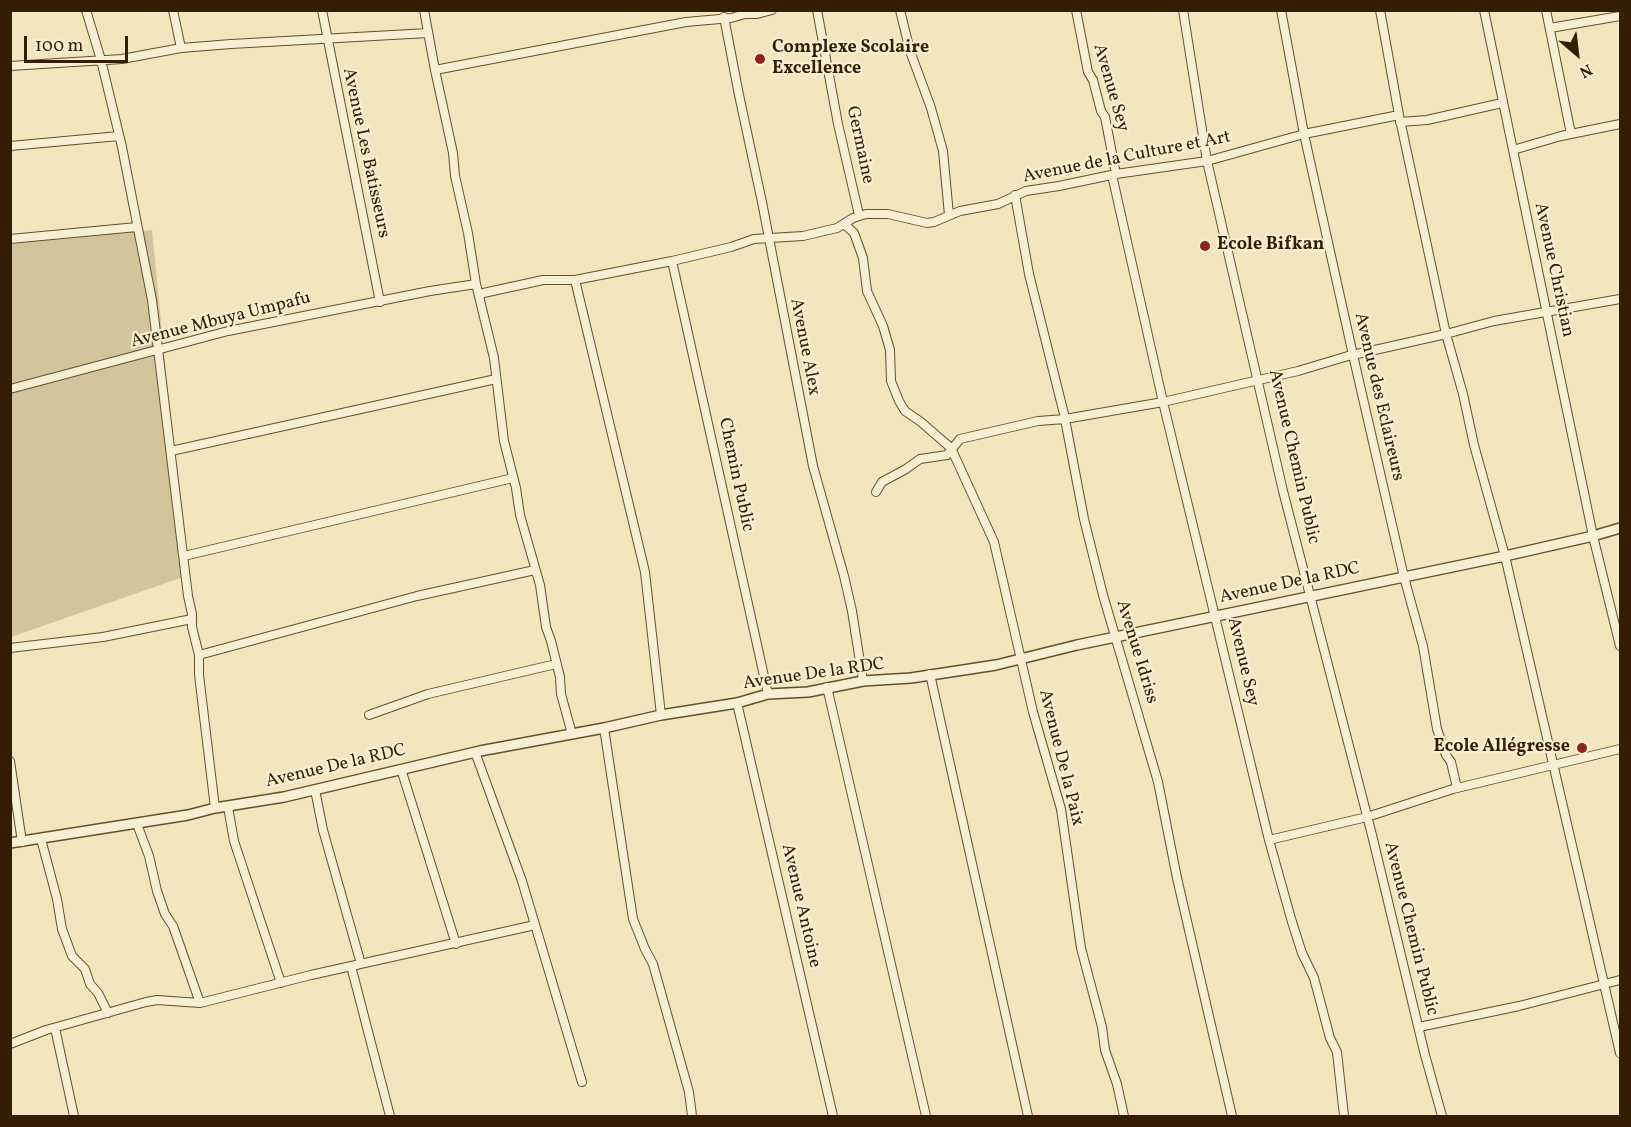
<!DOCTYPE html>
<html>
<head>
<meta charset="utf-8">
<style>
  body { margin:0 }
  #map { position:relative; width:1631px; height:1127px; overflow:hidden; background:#f3e6bc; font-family:Vollkorn,serif }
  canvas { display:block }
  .frame { position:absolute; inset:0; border:12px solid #351d02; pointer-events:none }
  .north { position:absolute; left:1547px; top:24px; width:60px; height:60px; -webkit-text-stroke:4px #f7efd3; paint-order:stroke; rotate:152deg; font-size:16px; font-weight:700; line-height:24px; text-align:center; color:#351d02 }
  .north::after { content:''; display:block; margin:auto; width:21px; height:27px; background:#351d02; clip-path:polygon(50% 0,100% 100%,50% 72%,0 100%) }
  .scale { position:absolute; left:24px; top:36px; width:104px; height:27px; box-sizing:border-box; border:3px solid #351d02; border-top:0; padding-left:8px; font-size:18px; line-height:21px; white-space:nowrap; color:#351d02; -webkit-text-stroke:4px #f7efd3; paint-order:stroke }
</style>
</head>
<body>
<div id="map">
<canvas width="1631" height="1127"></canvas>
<div class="frame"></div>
<div class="north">N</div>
<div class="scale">100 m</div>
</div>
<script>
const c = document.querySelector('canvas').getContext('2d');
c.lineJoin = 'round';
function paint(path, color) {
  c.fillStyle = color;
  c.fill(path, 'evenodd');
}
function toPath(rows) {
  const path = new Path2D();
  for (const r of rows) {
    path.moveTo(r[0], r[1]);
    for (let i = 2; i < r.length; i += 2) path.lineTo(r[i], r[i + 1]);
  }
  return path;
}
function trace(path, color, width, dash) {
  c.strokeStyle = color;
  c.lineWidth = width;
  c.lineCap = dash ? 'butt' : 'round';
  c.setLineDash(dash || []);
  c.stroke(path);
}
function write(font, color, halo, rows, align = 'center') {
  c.font = font + ' Vollkorn,serif';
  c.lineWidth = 4.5;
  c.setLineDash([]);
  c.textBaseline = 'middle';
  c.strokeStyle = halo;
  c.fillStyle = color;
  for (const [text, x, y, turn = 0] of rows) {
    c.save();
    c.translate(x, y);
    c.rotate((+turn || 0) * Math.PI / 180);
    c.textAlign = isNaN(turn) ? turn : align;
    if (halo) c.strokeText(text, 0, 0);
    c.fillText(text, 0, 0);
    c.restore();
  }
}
paint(toPath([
  [152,230,186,576,11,637,10,244]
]), '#d3c49c');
const minor = toPath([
  [86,10,101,60,122,147,152,300,188,596,192,614,192,627,199,655,199,675,215,808],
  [173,10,181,48],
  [322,10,380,302],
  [424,10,435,70,453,153,455,176,468,233,476,284,494,358,504,441,516,488,520,515,540,585,546,627,551,641,560,677,561,694,572,734],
  [817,10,838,124,859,215],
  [900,10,910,51,931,108,943,151,949,215],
  [1076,10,1088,72,1093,80,1101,111,1105,117,1116,174],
  [1183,10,1207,161,1283,491,1372,835,1425,1055,1442,1116],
  [1281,10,1304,134,1353,355,1404,577,1423,646,1437,729,1446,755,1451,762,1457,788],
  [1380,10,1399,115,1446,334,1463,394,1474,445,1505,556,1620,1053],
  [1484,10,1593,536,1620,646],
  [1546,10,1571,134],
  [724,17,739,95,762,202,813,466,844,576,852,611,863,681],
  [1550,28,1620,16],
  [10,66,122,59,181,48,231,44,428,33],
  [435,70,686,22,731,18,745,14,757,14,772,10],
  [1400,122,1427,120,1502,103],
  [10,146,119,136],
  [1513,150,1561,136,1620,124],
  [1112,175,1163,402,1269,840,1292,922,1302,953,1314,978,1330,1038,1337,1052,1344,1116],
  [1015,195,1029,274,1064,414,1084,519,1103,595,1158,782,1177,878,1232,1116],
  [844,224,854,233,863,258,867,291,883,326,890,350,891,381,899,401,905,411,921,422,951,448,994,542,1033,712,1061,809,1081,948,1102,1027,1105,1050,1117,1084,1124,1116],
  [10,239,137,227],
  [672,261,768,694],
  [575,280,645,572,661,715],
  [479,294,543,280,575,280,672,261,731,247,754,239,803,236,837,228,853,218,866,214,888,214,927,223,934,222,960,211,998,204,1026,191,1059,186,1116,174,1207,161,1304,134,1399,115],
  [10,389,228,331,430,291,476,284],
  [171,451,496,379],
  [876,492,882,482,906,469,920,459,947,455,960,439,1038,421,1065,419,1163,402,1298,371,1348,356,1446,334,1494,321,1620,299],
  [184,556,513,478],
  [10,648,103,637,192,619],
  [199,655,417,596,535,570],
  [930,674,1028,1116],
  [827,687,926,1116],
  [737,703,833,1116],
  [369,715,428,694,556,664],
  [604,728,633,919,645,949,653,964,689,1092,692,1116],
  [475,752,522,881,582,1082],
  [10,761,22,842],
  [401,769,456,944],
  [315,790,323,830,361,964],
  [228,807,234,841,281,983],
  [137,824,149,856,157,891,165,914,173,926,200,1003],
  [41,839,57,899,62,929,72,956,85,969,90,984,98,993,108,1013],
  [1269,840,1367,817,1453,789,1620,749],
  [351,966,390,1116],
  [1419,1027,1519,1006,1620,980],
  [55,1028,74,1116],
  [10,1044,46,1030,146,1002,157,1000,200,1003,311,975,535,925]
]);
const tertiary = toPath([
  [10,843,188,815,215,808,284,797,480,751,604,728,661,715,737,703,768,694,808,692,863,681,911,678,996,665,1077,645,1505,556,1593,536,1620,528]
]);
trace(minor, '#644f30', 10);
trace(tertiary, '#644f30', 12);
trace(minor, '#f7efd3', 8);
trace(tertiary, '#f7efd3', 9);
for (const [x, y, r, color] of [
  [760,59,6,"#8f2418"],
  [1205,246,6,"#8f2418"],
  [1582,748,6,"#8f2418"]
]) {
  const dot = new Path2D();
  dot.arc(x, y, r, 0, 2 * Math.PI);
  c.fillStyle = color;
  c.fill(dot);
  trace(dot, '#f7efd3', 2);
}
write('bold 18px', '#351d02', '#f7efd3', [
  ["Complexe Scolaire",772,49],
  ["Excellence",772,70],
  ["Ecole Bifkan",1217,246],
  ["Ecole Allégresse",1570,748,"right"]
], 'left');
write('18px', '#351d02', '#f7efd3', [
  ["Avenue Sey",1110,88,74],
  ["Germaine",859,145,78],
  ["Avenue Les Batisseurs",365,153,78],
  ["Avenue de la Culture et Art",1127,158,-11],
  ["Avenue Christian",1553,270,78],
  ["Avenue Mbuya Umpafu",221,321,-14],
  ["Avenue Alex",804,347,79],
  ["Avenue des Eclaireurs",1378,397,77],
  ["Avenue Chemin Public",1293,457,77],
  ["Chemin Public",735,475,78],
  ["Avenue De la RDC",1290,584,-12],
  ["Avenue Idriss",1136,652,73],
  ["Avenue Sey",1242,662,77],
  ["Avenue De la RDC",814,675,-8],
  ["Avenue De la Paix",1060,758,76],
  ["Avenue De la RDC",336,767,-13],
  ["Avenue Antoine",800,906,77],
  ["Avenue Chemin Public",1410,929,76]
]);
</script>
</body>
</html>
